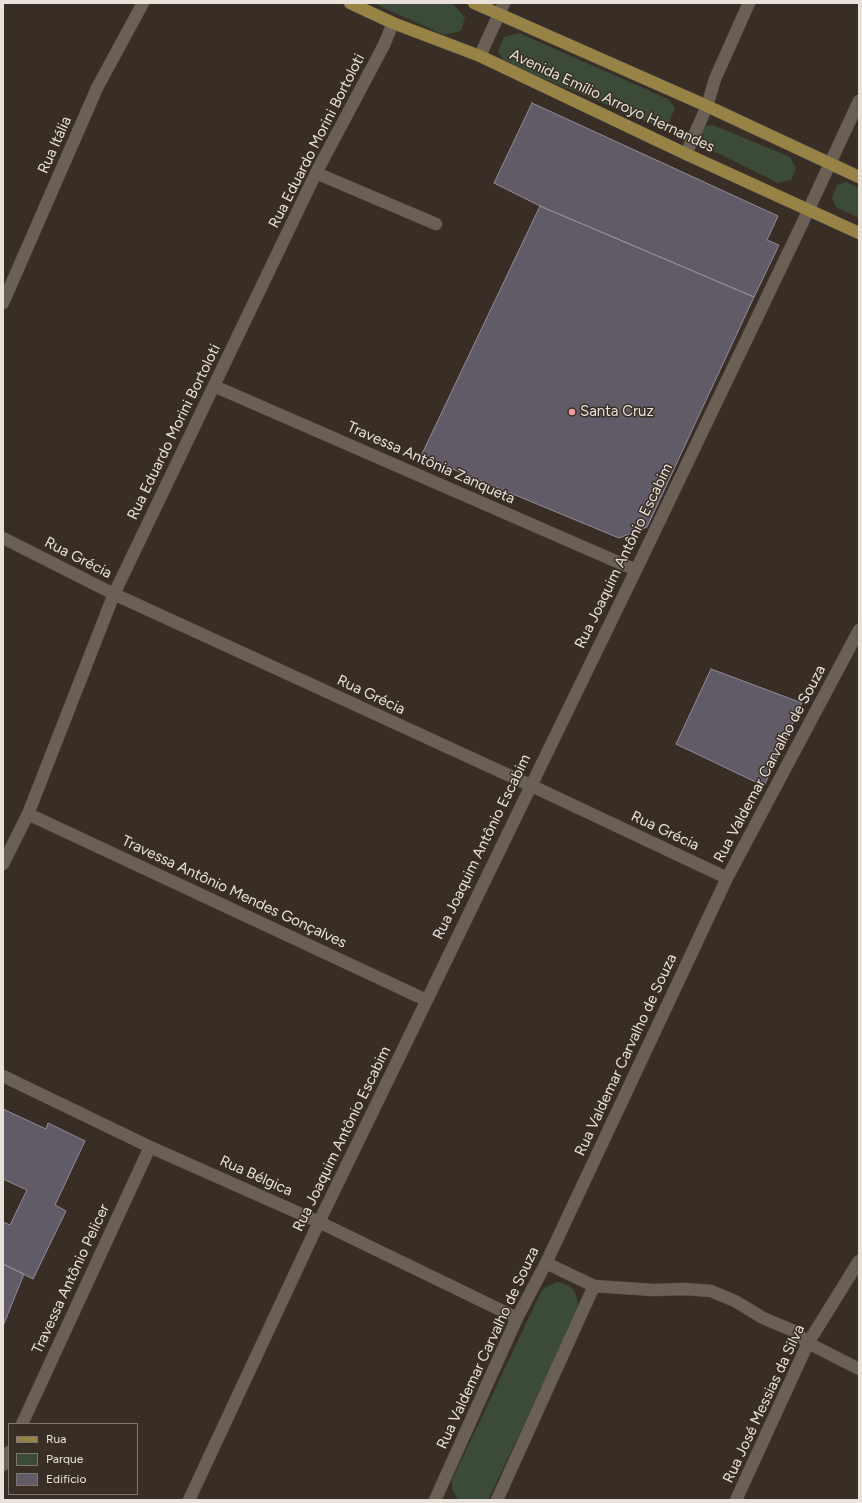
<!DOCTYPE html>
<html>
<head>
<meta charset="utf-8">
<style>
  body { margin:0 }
  #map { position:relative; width:862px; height:1503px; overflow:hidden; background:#382e25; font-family:Figtree,sans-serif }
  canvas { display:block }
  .frame { position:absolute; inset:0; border:4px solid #e8e2db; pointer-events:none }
  .legend { position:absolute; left:8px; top:1423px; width:130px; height:72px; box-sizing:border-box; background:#382e25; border:1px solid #7e766e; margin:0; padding:5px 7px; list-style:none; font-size:12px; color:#e8e2db }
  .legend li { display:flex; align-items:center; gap:8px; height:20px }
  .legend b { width:20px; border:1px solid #7e766e }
</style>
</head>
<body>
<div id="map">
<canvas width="862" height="1503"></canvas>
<div class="frame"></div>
<ul class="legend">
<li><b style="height:5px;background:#978346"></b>Rua</li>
<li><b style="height:11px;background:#3b4a39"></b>Parque</li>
<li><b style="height:11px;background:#615a67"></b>Edifício</li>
</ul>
</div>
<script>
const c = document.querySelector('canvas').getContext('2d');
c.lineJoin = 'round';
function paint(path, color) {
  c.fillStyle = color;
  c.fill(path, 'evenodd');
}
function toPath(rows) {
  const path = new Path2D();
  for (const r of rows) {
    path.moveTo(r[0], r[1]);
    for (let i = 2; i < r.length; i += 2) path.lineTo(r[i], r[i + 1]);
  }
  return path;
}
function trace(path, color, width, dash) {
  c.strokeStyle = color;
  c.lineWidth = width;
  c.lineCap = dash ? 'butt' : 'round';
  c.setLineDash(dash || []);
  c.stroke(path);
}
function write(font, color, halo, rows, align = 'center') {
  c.font = font + ' Figtree,sans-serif';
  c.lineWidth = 3;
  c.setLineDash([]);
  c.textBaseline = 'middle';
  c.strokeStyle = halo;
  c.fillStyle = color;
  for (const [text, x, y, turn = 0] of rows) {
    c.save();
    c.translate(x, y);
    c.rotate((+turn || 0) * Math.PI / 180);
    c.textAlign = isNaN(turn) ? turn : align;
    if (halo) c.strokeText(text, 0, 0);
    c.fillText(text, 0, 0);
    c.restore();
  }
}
paint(toPath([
  [373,3,452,3,465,17,461,31,444,35],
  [519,33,668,99,675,108,669,122,655,125,504,62,498,51,504,37],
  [713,125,790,157,796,168,791,180,778,183,705,147,699,140,705,126],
  [846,182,859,188,859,218,836,207,832,198,837,185],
  [557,1282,565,1284,572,1288,576,1295,578,1304,576,1314,488,1500,458,1500,452,1489,452,1480,540,1294,544,1288]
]), '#3b4a39');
const building = toPath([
  [532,103,778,216,767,240,779,245,754,297,540,206,494,183,532,103],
  [540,206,754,297,647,527,619,538,421,456,540,206],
  [711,669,802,703,764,786,676,744,711,669],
  [3,1109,46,1129,48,1123,85,1141,55,1205,66,1211,33,1279,3,1264,3,1222,10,1225,27,1190,3,1179,3,1109],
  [3,1264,24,1274,3,1326,3,1264]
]);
paint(building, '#615a67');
trace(building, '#938c99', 1);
const minor = toPath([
  [480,56,504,3],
  [686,154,707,106,715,79,749,3],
  [316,173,436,224],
  [3,303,97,88,143,3],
  [214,386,636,570],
  [3,538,114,594,530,785,727,878],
  [28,814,426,1000],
  [3,864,28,814,114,594,316,173,384,45,393,23],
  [3,1076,150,1147,319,1222,517,1318],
  [546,1263,594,1286,653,1290,685,1289,711,1291,735,1301,763,1318,794,1331,808,1343,859,1369],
  [22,1424,150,1147],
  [3,1465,9,1452],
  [189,1500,319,1222,636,570,801,226,859,101],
  [435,1500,517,1318,546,1263,727,878,859,630],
  [497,1500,594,1286],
  [736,1500,808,1343,859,1261]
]);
const major = toPath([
  [350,3,393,23,480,56,686,154,859,233],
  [474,3,707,106,859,177]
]);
trace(minor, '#534b43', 13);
trace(major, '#534b43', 13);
trace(minor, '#6b6056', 12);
trace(major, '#978346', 12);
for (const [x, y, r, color] of [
  [572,412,4,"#f49aa5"]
]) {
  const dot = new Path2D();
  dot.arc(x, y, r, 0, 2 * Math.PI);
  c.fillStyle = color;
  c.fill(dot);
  trace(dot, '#382e25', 1.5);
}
write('15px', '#e8e2db', '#382e25', [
  ["Avenida Emílio Arroyo Hernandes",612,101,25],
  ["Rua Eduardo Morini Bortoloti",317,141,-63],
  ["Rua Itália",55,145,-66],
  ["Rua Eduardo Morini Bortoloti",174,432,-64],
  ["Travessa Antônia Zanqueta",431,463,24],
  ["Rua Joaquim Antônio Escabim",624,556,-64],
  ["Rua Grécia",78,558,27],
  ["Rua Grécia",371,695,25],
  ["Rua Valdemar Carvalho de Souza",770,764,-62],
  ["Rua Grécia",665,831,25],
  ["Rua Joaquim Antônio Escabim",482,847,-64],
  ["Travessa Antônio Mendes Gonçalves",234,892,25],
  ["Rua Valdemar Carvalho de Souza",626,1055,-65],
  ["Rua Joaquim Antônio Escabim",342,1139,-64],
  ["Rua Bélgica",256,1176,24],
  ["Travessa Antônio Pelicer",71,1279,-65],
  ["Rua Valdemar Carvalho de Souza",488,1348,-65],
  ["Rua José Messias da Silva",764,1404,-65]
]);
write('15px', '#e8e2db', '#382e25', [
  ["Santa Cruz",580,412]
], 'left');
</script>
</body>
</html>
